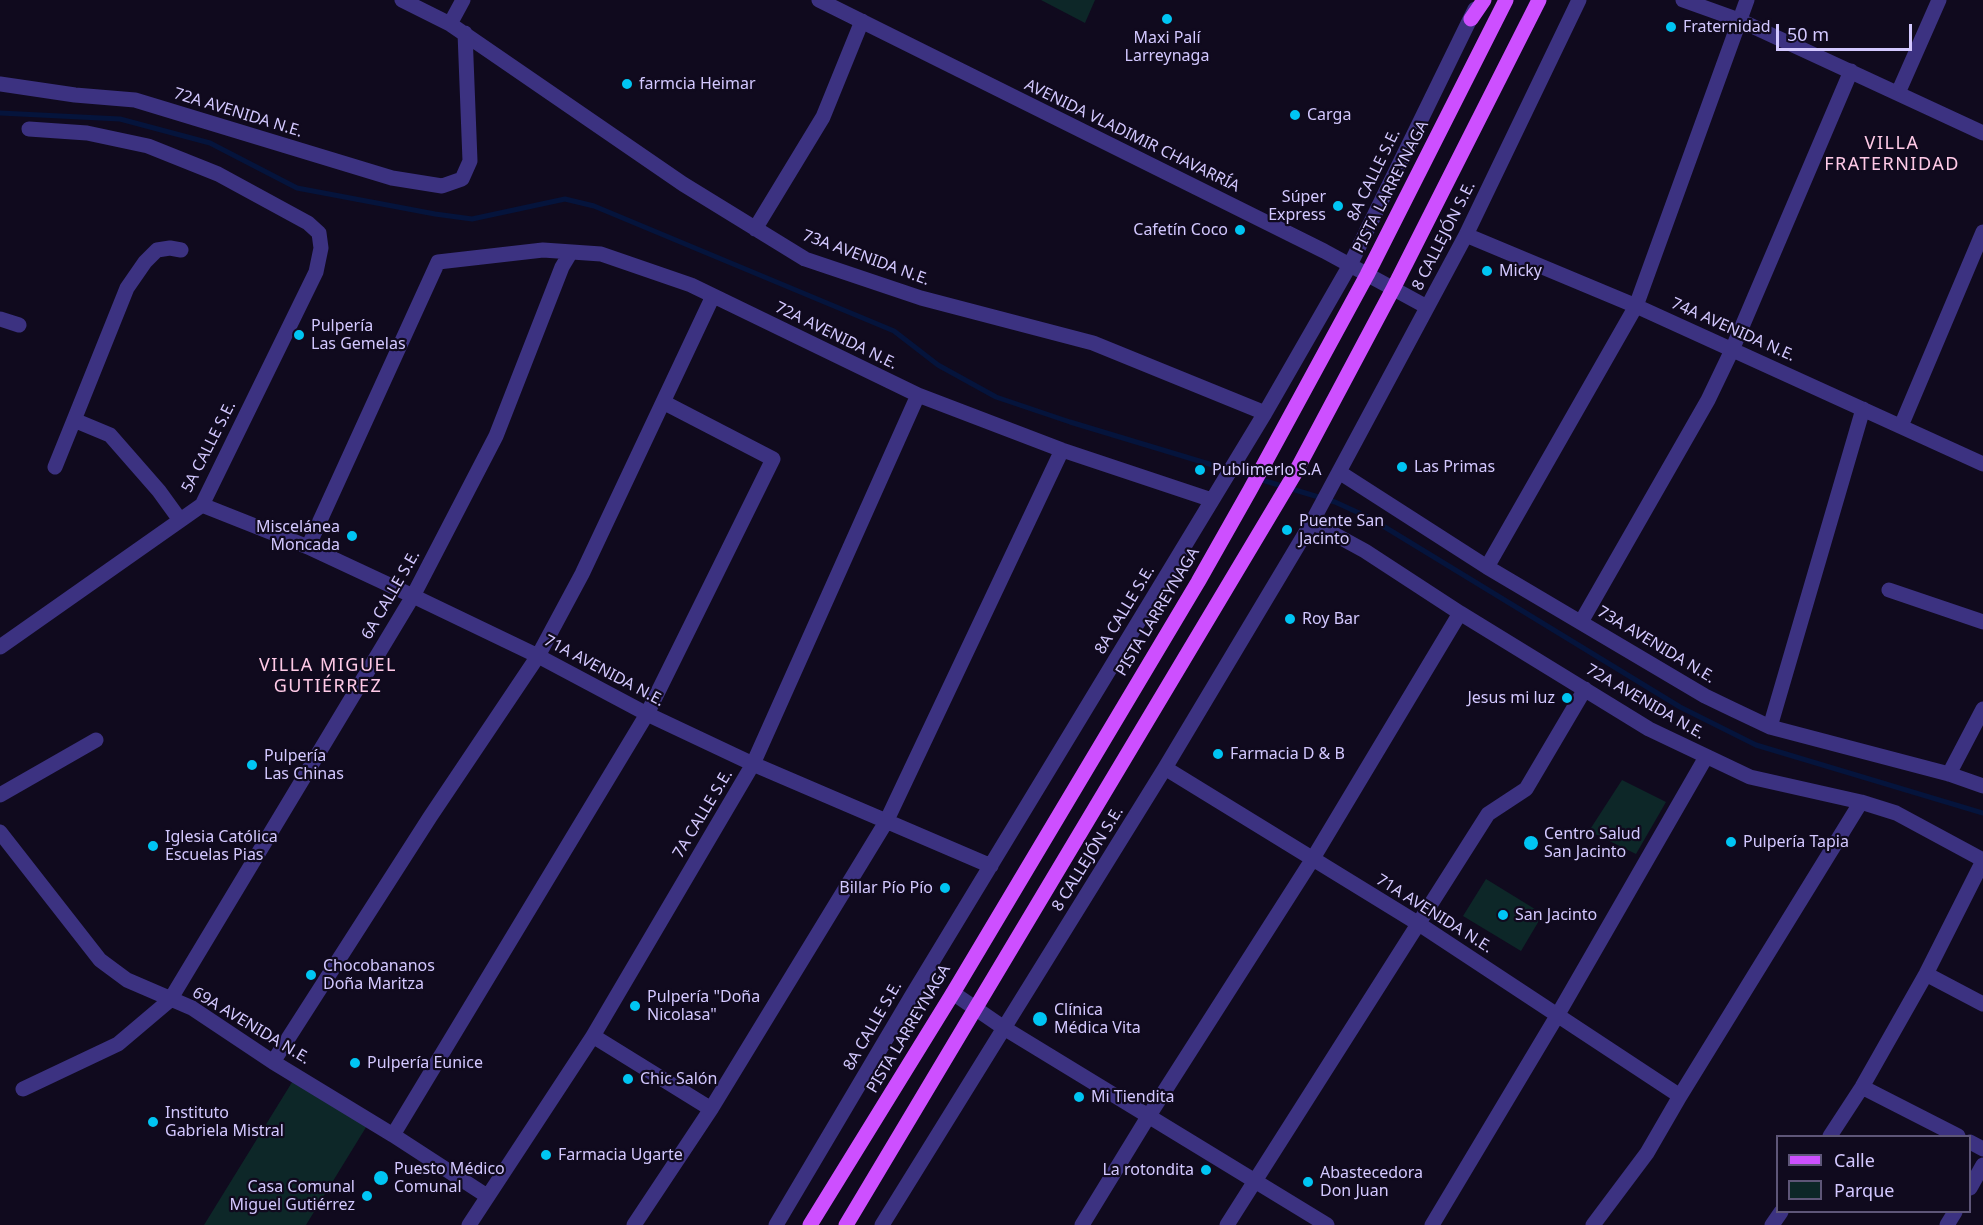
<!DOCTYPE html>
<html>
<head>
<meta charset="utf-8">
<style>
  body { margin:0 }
  #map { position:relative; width:1983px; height:1225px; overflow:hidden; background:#100a1e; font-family:"Noto Sans",sans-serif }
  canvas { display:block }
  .legend { position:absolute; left:1776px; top:1135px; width:195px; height:78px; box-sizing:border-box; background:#100a1e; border:2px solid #5e5678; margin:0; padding:8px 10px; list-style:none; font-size:18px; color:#d3c8ff }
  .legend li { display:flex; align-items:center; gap:12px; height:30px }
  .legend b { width:30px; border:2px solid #5e5678 }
  .scale { position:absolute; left:1776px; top:24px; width:136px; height:27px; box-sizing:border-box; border:3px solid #d3c8ff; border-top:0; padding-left:8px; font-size:18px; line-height:21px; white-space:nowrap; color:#d3c8ff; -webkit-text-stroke:4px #100a1e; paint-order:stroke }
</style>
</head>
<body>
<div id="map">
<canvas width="1983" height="1225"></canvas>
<ul class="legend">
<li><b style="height:8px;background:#cd4fff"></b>Calle</li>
<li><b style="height:16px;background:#0d2728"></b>Parque</li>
</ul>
<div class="scale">50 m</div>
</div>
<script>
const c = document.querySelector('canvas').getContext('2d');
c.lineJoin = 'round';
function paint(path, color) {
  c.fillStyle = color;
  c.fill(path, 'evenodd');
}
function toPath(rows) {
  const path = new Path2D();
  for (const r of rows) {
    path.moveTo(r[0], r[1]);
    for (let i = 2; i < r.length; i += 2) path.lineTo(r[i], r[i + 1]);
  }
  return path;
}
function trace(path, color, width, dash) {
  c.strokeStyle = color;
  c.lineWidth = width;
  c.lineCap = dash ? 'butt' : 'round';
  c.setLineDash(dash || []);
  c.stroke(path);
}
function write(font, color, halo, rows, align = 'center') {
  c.font = font + ' "Noto Sans",sans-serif';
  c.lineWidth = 4.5;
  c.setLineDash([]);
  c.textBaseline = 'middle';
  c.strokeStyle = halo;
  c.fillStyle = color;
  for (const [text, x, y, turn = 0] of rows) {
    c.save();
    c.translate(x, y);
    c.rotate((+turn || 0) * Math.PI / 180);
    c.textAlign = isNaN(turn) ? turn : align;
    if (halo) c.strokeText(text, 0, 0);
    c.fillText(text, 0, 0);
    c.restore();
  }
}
paint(toPath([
  [1041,0,1095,0,1085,23],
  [1622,780,1666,802,1636,854,1589,831],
  [1486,879,1543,914,1521,951,1463,916],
  [294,1079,368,1124,306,1225,204,1225]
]), '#0d2728');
trace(toPath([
  [0,113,120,119,210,143,297,188,435,214,472,219,565,199,594,206,894,331,938,365,996,397,1070,422,1335,502,1370,518,1680,707,1756,745,1983,813]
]), '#05143c', 5);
trace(toPath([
  [402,0,450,24,683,184,805,259,921,298,1093,343,1265,413],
  [819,0,1324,251,1427,307],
  [1683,0,1739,20,1983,133],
  [450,24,463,0],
  [0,84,75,95,135,100,392,178,442,186,462,179,470,161,465,33],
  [1898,93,1939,0],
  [755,229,823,117,862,21],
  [1466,235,1636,306,1983,464],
  [0,319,19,325],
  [1901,426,1983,232],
  [55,467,74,420],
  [1339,472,1487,567,1705,696,1732,709,1770,727,1949,774,1983,786],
  [202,505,308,547,413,596,538,656,647,714,753,764,991,866],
  [180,520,159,491,110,435,74,420,127,288,145,262,157,250,170,248,181,250],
  [1312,522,1365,551,1460,613,1649,729,1750,777,1861,802,1896,813,1983,860],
  [308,547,438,262,543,250,601,254,691,285,918,395,1062,450,1212,500],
  [1487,567,1636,306,1747,0],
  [1889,590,1983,622],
  [1581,622,1708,400,1732,350,1851,71],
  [0,647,202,505,316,272,321,248,319,233,308,223,218,174,148,146,87,133,29,129],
  [1770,727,1863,409],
  [1165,768,1419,924,1680,1096],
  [1949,774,1983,709],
  [0,795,96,740],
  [0,832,100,960,127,980,192,1008,273,1062,393,1135,487,1196],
  [1926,974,1983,1004],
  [953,993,1004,1028,1327,1225],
  [593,1036,711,1109],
  [273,1062,430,817,538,656,582,574,713,296],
  [1862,1087,1958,1136],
  [23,1089,118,1044,170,1000,413,596,496,436,562,267,571,252],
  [393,1135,647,714,773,459,663,402],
  [1830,1136,1862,1087,1926,974,1983,861],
  [1970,1142,1983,1149],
  [1970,1188,1983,1165],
  [469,1225,593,1036,753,764,918,395],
  [634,1225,711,1109,886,822,1062,450],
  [776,1225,911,997,1265,413,1350,265,1475,9],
  [882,1225,1165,768,1312,522,1466,235,1579,0],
  [1082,1225,1148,1117,1312,860,1460,613],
  [1227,1225,1488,814,1526,789,1585,689],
  [1432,1225,1557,1016,1706,757],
  [1593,1225,1647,1153,1680,1096,1861,802],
  [1772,1225,1781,1212],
  [1947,1225,1955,1212]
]), '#3c3281', 15);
trace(toPath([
  [1471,19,1484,0],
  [810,1225,953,993,1198,582,1250,490,1367,275,1506,0],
  [846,1225,1294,475,1393,289,1539,0]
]), '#cd4fff', 15);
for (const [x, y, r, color] of [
  [1167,19,6,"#00c5f3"],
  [1671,27,6,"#00c5f3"],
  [627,84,6,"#00c5f3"],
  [1295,115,6,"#00c5f3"],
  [1338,206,6,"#00c5f3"],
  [1240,230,6,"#00c5f3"],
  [1487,271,6,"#00c5f3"],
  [299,335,6,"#00c5f3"],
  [1402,467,6,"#00c5f3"],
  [1200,470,6,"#00c5f3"],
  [1287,530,6,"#00c5f3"],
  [352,536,6,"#00c5f3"],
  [1290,619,6,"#00c5f3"],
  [1567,698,6,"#00c5f3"],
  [1218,754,6,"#00c5f3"],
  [252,765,6,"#00c5f3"],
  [1731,842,6,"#00c5f3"],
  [1531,843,8,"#00c5f3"],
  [153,846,6,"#00c5f3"],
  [945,888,6,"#00c5f3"],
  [1503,915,6,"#00c5f3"],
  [311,975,6,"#00c5f3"],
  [635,1006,6,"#00c5f3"],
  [1040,1019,8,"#00c5f3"],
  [355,1063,6,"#00c5f3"],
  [628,1079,6,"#00c5f3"],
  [1079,1097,6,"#00c5f3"],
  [153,1122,6,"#00c5f3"],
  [546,1155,6,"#00c5f3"],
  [1206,1170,6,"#00c5f3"],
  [381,1178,8,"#00c5f3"],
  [1308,1182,6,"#00c5f3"],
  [367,1196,6,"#00c5f3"]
]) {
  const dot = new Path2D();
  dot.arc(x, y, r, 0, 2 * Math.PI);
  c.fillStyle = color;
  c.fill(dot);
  trace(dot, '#100a1e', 2);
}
write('16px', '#d3c8ff', '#100a1e', [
  ["Fraternidad",1683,27],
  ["Maxi Palí",1167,38,"center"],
  ["Larreynaga",1167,56,"center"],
  ["farmcia Heimar",639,84],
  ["Carga",1307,115],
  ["Súper",1326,197,"right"],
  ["Express",1326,215,"right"],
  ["Cafetín Coco",1228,230,"right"],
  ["Micky",1499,271],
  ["Pulpería",311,326],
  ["Las Gemelas",311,344],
  ["Las Primas",1414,467],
  ["Publimerlo S.A",1212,470],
  ["Puente San",1299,521],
  ["Jacinto",1299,539],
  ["Miscelánea",340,527,"right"],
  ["Moncada",340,545,"right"],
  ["Roy Bar",1302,619],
  ["Jesus mi luz",1555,698,"right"],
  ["Farmacia D & B",1230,754],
  ["Pulpería",264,756],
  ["Las Chinas",264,774],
  ["Centro Salud",1544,834],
  ["San Jacinto",1544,852],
  ["Iglesia Católica",165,837],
  ["Escuelas Pias",165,855],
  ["Pulpería Tapia",1743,842],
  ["Billar Pío Pío",933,888,"right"],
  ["San Jacinto",1515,915],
  ["Chocobananos",323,966],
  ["Doña Maritza",323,984],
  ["Pulpería \"Doña",647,997],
  ["Nicolasa\"",647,1015],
  ["Clínica",1054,1010],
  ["Médica Vita",1054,1028],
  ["Pulpería Eunice",367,1063],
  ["Chic Salón",640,1079],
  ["Mi Tiendita",1091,1097],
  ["Instituto",165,1113],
  ["Gabriela Mistral",165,1131],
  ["Farmacia Ugarte",558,1155],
  ["Puesto Médico",394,1169],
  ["Comunal",394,1187],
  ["La rotondita",1194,1170,"right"],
  ["Abastecedora",1320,1173],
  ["Don Juan",1320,1191],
  ["Casa Comunal",355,1187,"right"],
  ["Miguel Gutiérrez",355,1205,"right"]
], 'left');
write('16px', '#d3c8ff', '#100a1e', [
  ["72A AVENIDA N.E.",238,113,17],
  ["AVENIDA VLADIMIR CHAVARRÍA",1132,136,26],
  ["8A CALLE S.E.",1374,175,-64],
  ["PISTA LARREYNAGA",1391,187,-63],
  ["8 CALLEJÓN S.E.",1444,236,-63],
  ["73A AVENIDA N.E.",866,258,20],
  ["74A AVENIDA N.E.",1733,330,24],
  ["72A AVENIDA N.E.",836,336,26],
  ["5A CALLE S.E.",209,447,-63],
  ["6A CALLE S.E.",391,595,-60],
  ["8A CALLE S.E.",1125,610,-59],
  ["PISTA LARREYNAGA",1158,612,-59],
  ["73A AVENIDA N.E.",1656,645,31],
  ["71A AVENIDA N.E.",604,671,28],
  ["72A AVENIDA N.E.",1645,702,30],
  ["7A CALLE S.E.",703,814,-59],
  ["8 CALLEJÓN S.E.",1088,859,-58],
  ["71A AVENIDA N.E.",1434,914,32],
  ["69A AVENIDA N.E.",251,1026,31],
  ["8A CALLE S.E.",873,1026,-60],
  ["PISTA LARREYNAGA",909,1029,-59]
]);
c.letterSpacing = '1.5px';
write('18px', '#ffcae7', '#100a1e', [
  ["VILLA",1892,144],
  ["FRATERNIDAD",1892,165],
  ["VILLA MIGUEL",328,666],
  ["GUTIÉRREZ",328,687]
]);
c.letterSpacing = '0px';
</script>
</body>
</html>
